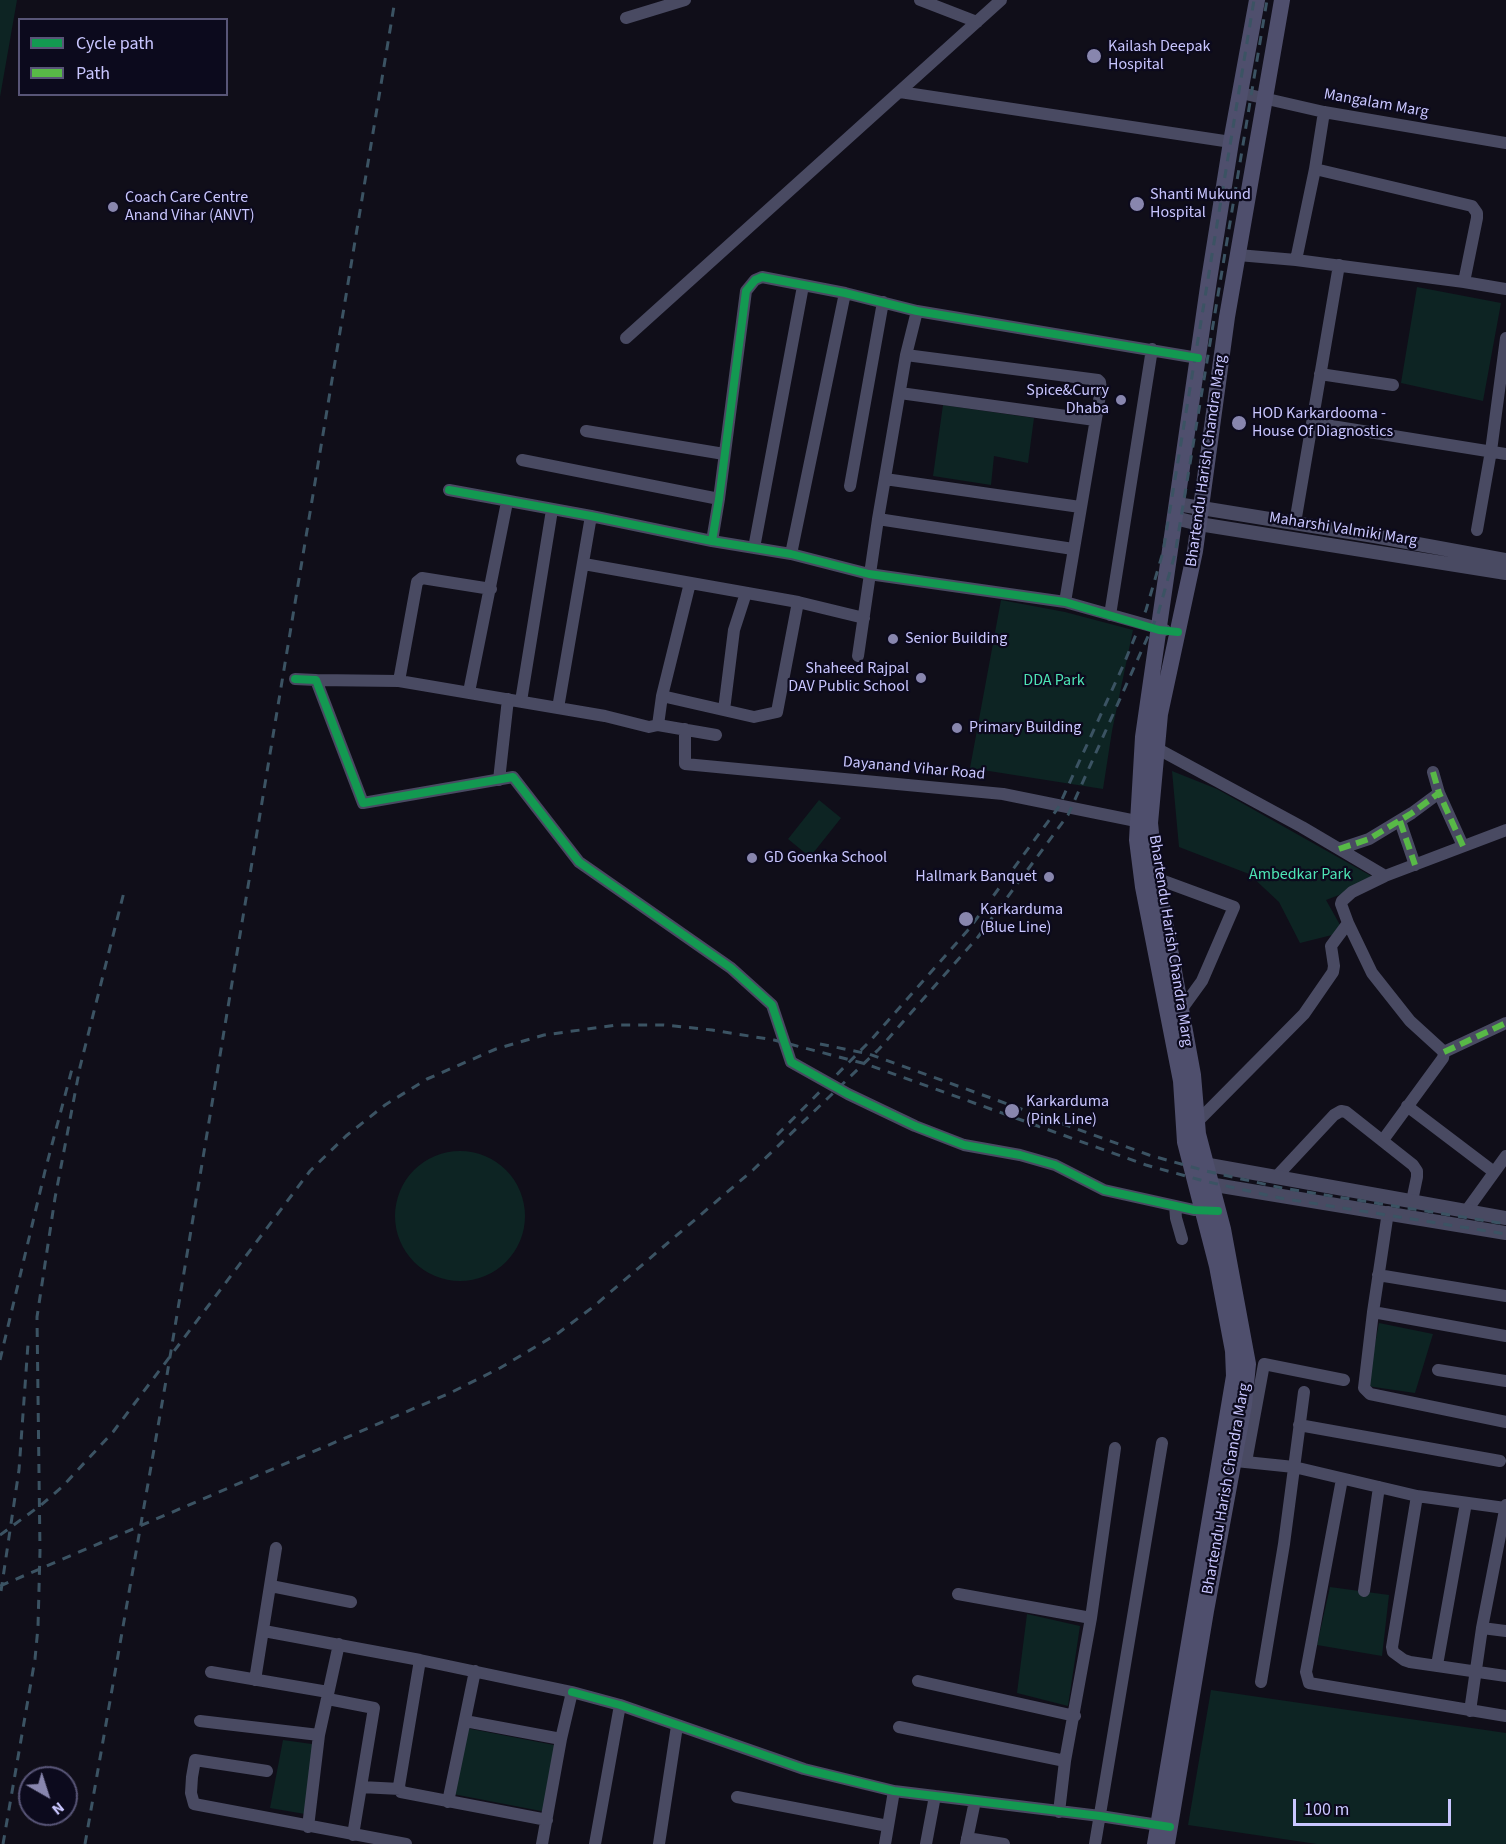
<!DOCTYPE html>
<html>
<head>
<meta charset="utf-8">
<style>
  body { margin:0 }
  #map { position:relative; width:1506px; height:1844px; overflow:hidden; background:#100e19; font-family:"Source Sans 3",sans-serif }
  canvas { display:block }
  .legend { position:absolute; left:18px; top:18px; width:210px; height:78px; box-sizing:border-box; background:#0c0a1d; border:2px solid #585577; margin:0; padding:8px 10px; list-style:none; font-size:18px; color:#c9c6ff }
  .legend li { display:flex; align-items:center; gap:12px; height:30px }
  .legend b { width:30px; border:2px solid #585577 }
  .north { position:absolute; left:18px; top:1766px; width:60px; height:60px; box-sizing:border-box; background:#0c0a1d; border:2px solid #585577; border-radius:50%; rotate:141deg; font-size:16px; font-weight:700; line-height:24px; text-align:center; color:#c9c6ff }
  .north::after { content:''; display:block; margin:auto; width:21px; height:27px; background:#8886ae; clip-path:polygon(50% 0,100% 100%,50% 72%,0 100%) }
  .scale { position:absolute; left:1293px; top:1799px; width:158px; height:27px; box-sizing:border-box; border:3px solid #c9c6ff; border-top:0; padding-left:8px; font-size:18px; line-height:21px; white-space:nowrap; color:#c9c6ff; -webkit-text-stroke:4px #0c0a1d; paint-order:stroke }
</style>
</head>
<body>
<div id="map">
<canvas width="1506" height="1844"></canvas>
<ul class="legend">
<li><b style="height:8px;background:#139951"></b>Cycle path</li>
<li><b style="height:8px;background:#58b947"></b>Path</li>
</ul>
<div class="north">N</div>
<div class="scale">100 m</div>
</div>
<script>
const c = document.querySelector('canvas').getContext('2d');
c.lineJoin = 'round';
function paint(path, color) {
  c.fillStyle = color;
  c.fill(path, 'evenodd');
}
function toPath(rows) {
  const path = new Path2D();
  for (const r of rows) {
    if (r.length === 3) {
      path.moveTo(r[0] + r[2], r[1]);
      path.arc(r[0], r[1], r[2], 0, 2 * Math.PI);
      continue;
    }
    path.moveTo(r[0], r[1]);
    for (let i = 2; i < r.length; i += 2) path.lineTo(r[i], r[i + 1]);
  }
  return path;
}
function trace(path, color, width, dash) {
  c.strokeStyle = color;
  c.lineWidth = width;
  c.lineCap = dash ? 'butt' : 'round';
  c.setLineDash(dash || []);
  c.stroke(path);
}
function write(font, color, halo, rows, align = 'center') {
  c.font = font + ' "Source Sans 3",sans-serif';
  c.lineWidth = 4.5;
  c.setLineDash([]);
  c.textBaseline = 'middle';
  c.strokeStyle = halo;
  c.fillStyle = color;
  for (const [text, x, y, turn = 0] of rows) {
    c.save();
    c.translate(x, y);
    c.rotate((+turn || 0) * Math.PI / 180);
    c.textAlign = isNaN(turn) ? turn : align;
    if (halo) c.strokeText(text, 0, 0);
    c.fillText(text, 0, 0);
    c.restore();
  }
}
paint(toPath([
  [0,0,17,0,0,97],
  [1417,287,1501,303,1483,401,1401,383],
  [943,405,1034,418,1028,463,994,456,991,485,933,476],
  [1001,600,1065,612,1133,630,1112,731,1103,789,970,768],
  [1172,771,1217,789,1373,877,1373,882,1326,900,1344,932,1300,943,1279,902,1249,874,1179,847],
  [819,800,841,818,810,857,788,839],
  [460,1216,65],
  [1379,1323,1433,1334,1415,1393,1367,1386],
  [1330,1587,1389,1595,1382,1656,1317,1645],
  [1027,1614,1080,1626,1068,1706,1017,1693],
  [1211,1690,1506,1733,1506,1844,1317,1844,1188,1825],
  [466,1728,559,1746,546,1812,453,1794],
  [283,1740,319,1745,305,1814,270,1808]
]), '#0d2423');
trace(toPath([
  [920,0,977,22],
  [626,18,685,0],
  [900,92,1231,142],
  [1241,93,1324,112,1506,143],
  [1315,169,1472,206,1477,213,1477,218,1464,282],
  [1238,255,1296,260,1464,282,1506,289],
  [1296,260,1315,169,1324,112],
  [626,338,1001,0],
  [906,355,1098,380,1100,382,1101,389,1065,602],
  [1320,374,1393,385],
  [900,393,1095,420],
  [1313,423,1506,454],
  [586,431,724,454],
  [522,460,719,499],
  [885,479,1080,507],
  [850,486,883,302],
  [449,490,591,516,712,541,791,554,869,574,1065,602,1165,630],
  [878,519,1073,549],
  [1295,523,1339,265],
  [1477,530,1491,451,1506,338],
  [712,541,719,499,746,291,755,280,762,277,845,293,917,311,1198,358],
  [754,548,803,286],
  [791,554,845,293],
  [584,564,798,602,864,618],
  [1110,615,1152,349],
  [858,656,878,519,906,355,917,311],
  [295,679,316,680,363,803,513,777,579,862,731,968,772,1005,791,1062,848,1094,915,1126,964,1145,1020,1155,1055,1165,1104,1190,1194,1210,1208,1210],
  [316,680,399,681,605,716,649,727,658,725,662,696,690,583],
  [399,681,417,582,422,578,491,589],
  [469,692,507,502],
  [662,696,754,717,777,712,798,602],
  [521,701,552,510],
  [558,708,591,516],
  [724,710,734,630,746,593],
  [658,725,716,735],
  [685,729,685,764,1003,794,1146,823],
  [1158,749,1302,827,1385,876],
  [1433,772,1439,793],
  [499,780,508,699],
  [1400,821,1415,865],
  [1339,849,1369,839,1412,813,1439,793,1463,846],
  [1158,879,1234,907,1202,981,1181,1010],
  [1444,1052,1506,1023],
  [1407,1106,1494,1172],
  [1197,1122,1304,1014,1333,972,1334,966,1331,946,1348,923],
  [1383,1140,1443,1058,1444,1052,1410,1021,1372,973,1348,923,1341,904,1342,901,1352,892,1385,876,1506,830],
  [1276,1177,1334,1115,1341,1111,1346,1112,1413,1165,1417,1171,1417,1177,1412,1201],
  [1175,1206,1176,1218,1182,1239],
  [1467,1210,1506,1156],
  [1388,1212,1373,1312,1364,1388,1370,1394,1506,1422],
  [1378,1275,1506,1296],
  [1373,1312,1506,1336],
  [1438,1370,1506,1381],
  [1299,1425,1500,1461],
  [1226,1460,1294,1467,1417,1496,1505,1508],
  [1246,1462,1264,1364,1344,1380],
  [1342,1479,1306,1672,1309,1683,1506,1716],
  [1417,1496,1392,1647,1393,1652,1404,1660,1410,1662,1506,1676],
  [271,1586,351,1602],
  [1364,1591,1379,1487],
  [958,1594,1091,1618],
  [1482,1628,1506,1631],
  [264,1631,420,1660,572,1692,561,1739,542,1844],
  [420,1660,399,1786,401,1792,547,1820],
  [1437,1665,1466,1503],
  [211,1672,328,1692],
  [255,1680,276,1548],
  [918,1681,1075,1716],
  [1261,1682,1284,1544,1304,1392],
  [572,1692,620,1705,804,1769,894,1791,1100,1816,1165,1826],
  [328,1699,374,1708,353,1835],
  [1470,1711,1482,1628,1506,1505],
  [200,1721,319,1735],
  [465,1721,561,1739],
  [899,1727,1065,1761],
  [267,1771,195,1760,192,1777,191,1793,194,1804,406,1844],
  [361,1787,400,1789],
  [737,1797,888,1826],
  [448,1802,475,1671],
  [1059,1812,1065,1761,1091,1618,1115,1448],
  [308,1827,319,1735,339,1644],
  [967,1838,1004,1844],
  [595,1844,620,1705],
  [659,1844,677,1726],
  [885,1844,894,1791],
  [926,1844,935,1796],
  [966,1844,975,1801],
  [1095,1844,1162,1443]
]), '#494a62', 12);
trace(toPath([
  [1177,504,1374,536,1506,560],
  [1175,518,1199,524,1506,573],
  [1198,1163,1506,1218],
  [1203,1183,1506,1233]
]), '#494a62', 14);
trace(toPath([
  [1155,1844,1234,1376,1233,1351,1217,1266,1185,1142,1181,1081,1143,887,1137,840,1138,822,1143,737,1209,280,1231,142,1257,0],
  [1167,1844,1206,1611,1244,1405,1248,1364,1223,1229,1198,1134,1193,1075,1154,862,1150,823,1160,714,1195,551,1227,317,1282,0]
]), '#4f4f6d', 16);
trace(toPath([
  [820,1044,869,1054,1149,1155,1206,1171,1282,1188,1506,1224],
  [777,1135,870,1041,969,929,1058,808,1123,666,1146,610,1163,552,1254,0],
  [0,1360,45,1171,72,1069],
  [0,1535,41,1505,62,1487,113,1432,310,1171,346,1136,385,1105,427,1079,496,1049,544,1035,617,1025,664,1025,712,1030,774,1040,866,1064,1146,1165,1204,1181,1280,1198,1506,1234],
  [0,1586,450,1393,500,1368,557,1334,593,1307,753,1170,879,1049,978,937,1068,815,1158,614,1175,554,1267,0],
  [1,1591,19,1470,28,1344],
  [3,1844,35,1659,38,1627,40,1551,37,1317,55,1198,80,1067,124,892],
  [85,1844,167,1375,395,0]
]), '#3b5363', 3, [9, 8]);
trace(toPath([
  [1433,772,1439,793],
  [1400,821,1415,865],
  [1339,849,1369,839,1412,813,1439,793,1463,846],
  [1444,1052,1506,1023]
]), '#58b947', 6, [12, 6]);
trace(toPath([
  [449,490,591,516,712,541,791,554,869,574,1065,602,1159,630,1178,632],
  [712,541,719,499,746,291,755,280,762,277,845,293,917,311,1198,358],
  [295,679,316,680,363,803,513,777,579,862,731,968,772,1005,791,1062,848,1094,915,1126,964,1145,1020,1155,1055,1165,1104,1190,1194,1210,1218,1211],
  [572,1692,620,1705,804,1769,894,1791,1100,1816,1170,1827]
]), '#139951', 8);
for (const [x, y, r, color] of [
  [1094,56,8,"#8886ae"],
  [1137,204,8,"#8886ae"],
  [113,207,6,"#8886ae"],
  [1121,400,6,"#8886ae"],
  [1239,423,8,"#8886ae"],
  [893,639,6,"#8886ae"],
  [921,678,6,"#8886ae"],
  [957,728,6,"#8886ae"],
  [752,858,6,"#8886ae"],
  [1049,877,6,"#8886ae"],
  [966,919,8,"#8886ae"],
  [1012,1111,8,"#8886ae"]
]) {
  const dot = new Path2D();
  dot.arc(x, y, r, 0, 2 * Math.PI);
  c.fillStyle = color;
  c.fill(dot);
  trace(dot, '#0c0a1d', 2);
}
write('16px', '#c9c6ff', '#0c0a1d', [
  ["Kailash Deepak",1108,47],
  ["Hospital",1108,65],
  ["Shanti Mukund",1150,195],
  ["Hospital",1150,213],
  ["Coach Care Centre",125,198],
  ["Anand Vihar (ANVT)",125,216],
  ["Spice&Curry",1109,391,"right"],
  ["Dhaba",1109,409,"right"],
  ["HOD Karkardooma -",1252,414],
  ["House Of Diagnostics",1252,432],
  ["Senior Building",905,639],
  ["Shaheed Rajpal",909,669,"right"],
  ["DAV Public School",909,687,"right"],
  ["Primary Building",969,728],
  ["GD Goenka School",764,858],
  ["Hallmark Banquet",1037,877,"right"],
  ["Karkarduma",980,910],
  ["(Blue Line)",980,928],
  ["Karkarduma",1026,1102],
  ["(Pink Line)",1026,1120]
], 'left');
write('16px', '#c9c6ff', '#0c0a1d', [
  ["Mangalam Marg",1376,104,10],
  ["Bhartendu Harish Chandra Marg",1207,461,-82],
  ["Maharshi Valmiki Marg",1343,530,9],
  ["Dayanand Vihar Road",914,769,5],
  ["Bhartendu Harish Chandra Marg",1170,941,81],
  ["Bhartendu Harish Chandra Marg",1227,1489,-80]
]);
write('16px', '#4de5b5', '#0c0a1d', [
  ["DDA Park",1054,681],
  ["Ambedkar Park",1300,875]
]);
</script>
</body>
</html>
